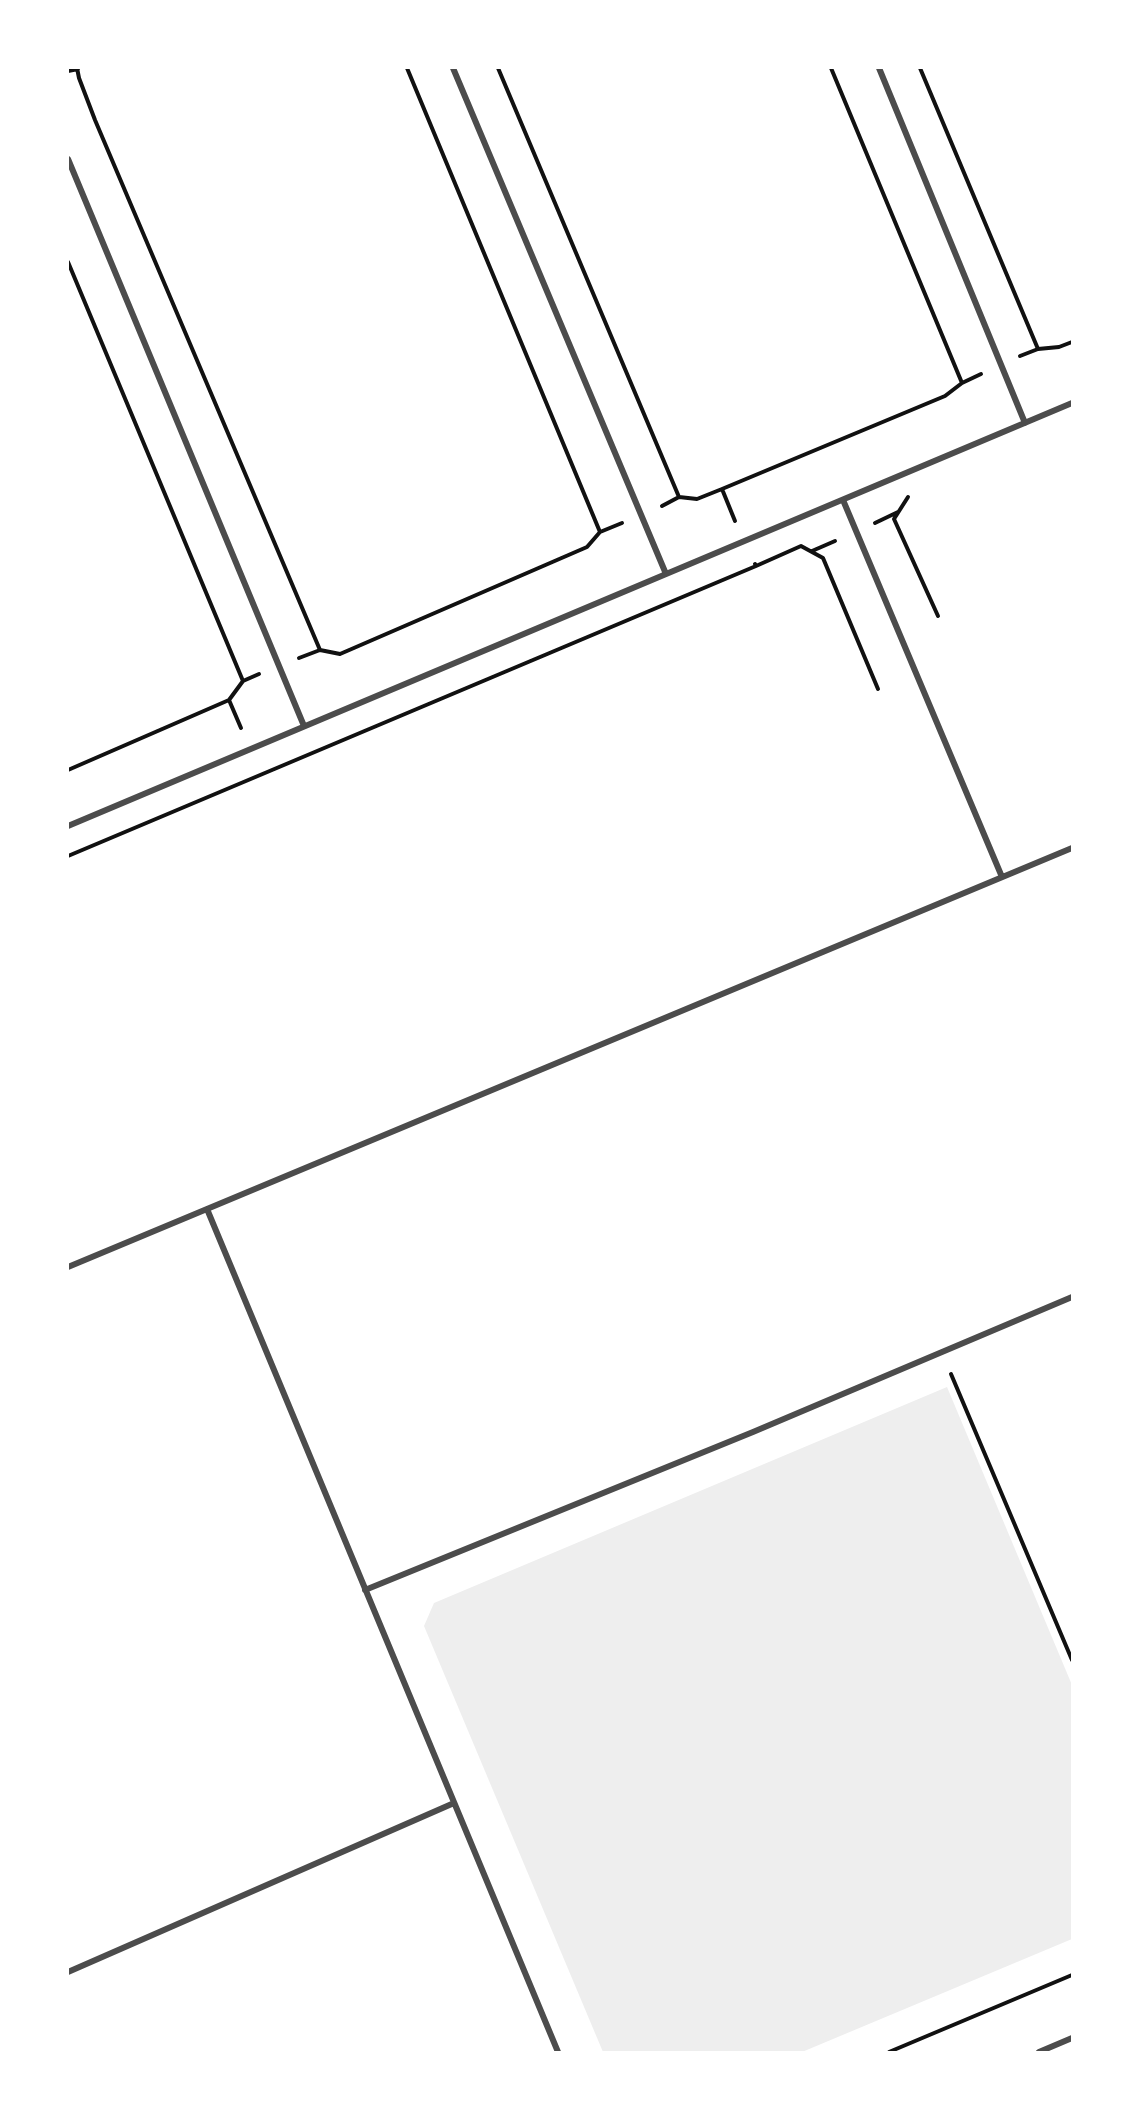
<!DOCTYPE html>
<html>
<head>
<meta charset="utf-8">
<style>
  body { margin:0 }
  #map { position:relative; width:1140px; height:2120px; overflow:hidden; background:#fff; font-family:Spectral,serif }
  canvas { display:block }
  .frame { position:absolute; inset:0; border:69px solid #fff; pointer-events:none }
</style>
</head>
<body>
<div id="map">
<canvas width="1140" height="2120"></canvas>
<div class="frame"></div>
</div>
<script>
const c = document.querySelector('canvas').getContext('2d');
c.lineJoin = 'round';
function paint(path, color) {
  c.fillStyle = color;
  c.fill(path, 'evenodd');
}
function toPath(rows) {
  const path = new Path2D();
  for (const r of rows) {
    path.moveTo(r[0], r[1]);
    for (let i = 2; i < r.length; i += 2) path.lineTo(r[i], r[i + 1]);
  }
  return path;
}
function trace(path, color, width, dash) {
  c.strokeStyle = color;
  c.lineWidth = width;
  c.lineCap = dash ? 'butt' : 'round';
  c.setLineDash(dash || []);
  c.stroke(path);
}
paint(toPath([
  [947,1387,1072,1685,1072,1939,802,2052,603,2052,424,1626,434,1603]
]), '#eee');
trace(toPath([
  [77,68,79,78,95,120,320,650],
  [407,68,600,532,622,523],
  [498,68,679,497,662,506],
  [831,68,962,383],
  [920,68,1038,349,1020,356],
  [68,71,78,69],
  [68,262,243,681],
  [1038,349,1059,347,1072,342],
  [722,489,945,396,962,383,981,374],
  [679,497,697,499,722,489,735,521],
  [908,497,894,519,938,616],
  [875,523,898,512],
  [812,551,835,541],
  [755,564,756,566,801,546,823,558,878,689],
  [299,658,320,650,340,654,587,547,600,532],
  [229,700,243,681,259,674],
  [68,770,229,700,241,728],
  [68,856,756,566],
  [951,1374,1072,1660],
  [889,2052,1072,1975]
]), '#111', 4);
trace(toPath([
  [453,68,666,574],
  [879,68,1025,423],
  [68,159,304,726],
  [843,500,1002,877],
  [68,826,1072,403],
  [207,1209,558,2052],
  [68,1267,1072,848],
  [365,1590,753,1432,1072,1297],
  [68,1972,454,1803],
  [1039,2052,1072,2038]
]), '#4c4c4c', 6);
</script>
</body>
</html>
